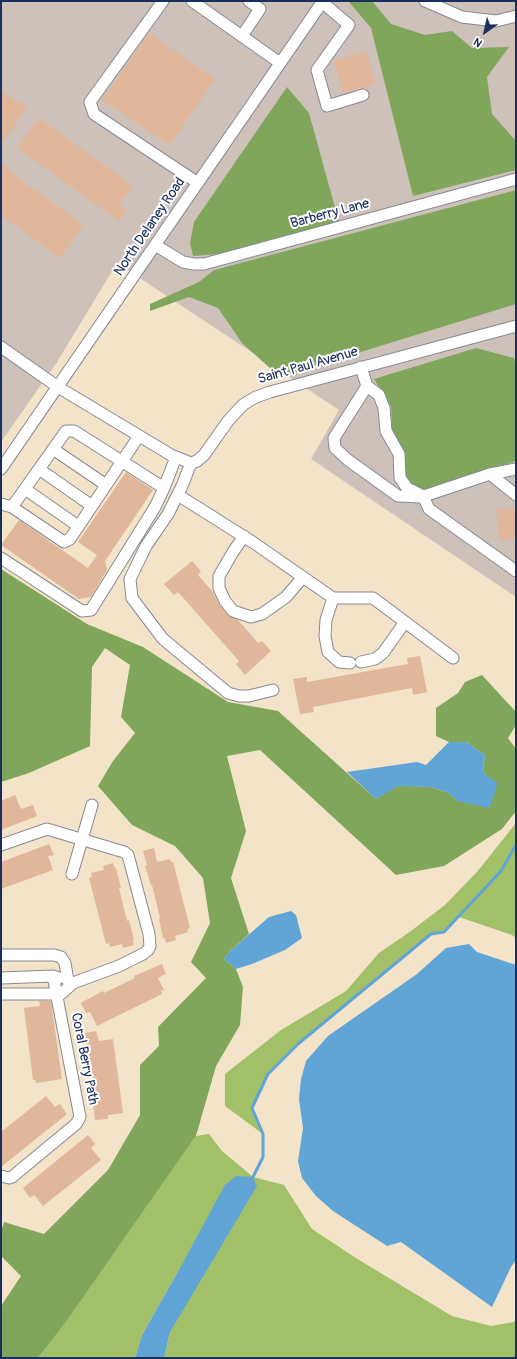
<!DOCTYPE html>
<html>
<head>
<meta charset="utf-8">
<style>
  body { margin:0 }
  #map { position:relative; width:517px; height:1359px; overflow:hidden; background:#f3e3c9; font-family:Pangolin,sans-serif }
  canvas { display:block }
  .frame { position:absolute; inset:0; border:2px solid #1b2f5e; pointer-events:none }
  .north { position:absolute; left:465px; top:12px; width:40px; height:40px; -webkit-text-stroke:3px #fff; paint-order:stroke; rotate:214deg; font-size:11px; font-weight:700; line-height:16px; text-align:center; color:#1b2f5e }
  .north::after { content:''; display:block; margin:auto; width:14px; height:18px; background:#1b2f5e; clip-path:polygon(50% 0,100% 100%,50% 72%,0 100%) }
</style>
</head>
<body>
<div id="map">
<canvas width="517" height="1359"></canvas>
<div class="frame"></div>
<div class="north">N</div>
</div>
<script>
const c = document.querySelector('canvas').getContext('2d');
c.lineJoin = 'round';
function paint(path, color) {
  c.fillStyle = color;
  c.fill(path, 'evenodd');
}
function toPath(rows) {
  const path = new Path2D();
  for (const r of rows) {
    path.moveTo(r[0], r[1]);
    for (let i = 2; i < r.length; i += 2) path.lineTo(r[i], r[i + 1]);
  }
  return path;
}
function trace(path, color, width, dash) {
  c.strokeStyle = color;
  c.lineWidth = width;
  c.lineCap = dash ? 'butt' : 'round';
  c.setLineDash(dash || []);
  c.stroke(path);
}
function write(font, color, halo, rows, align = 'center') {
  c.font = font + ' Pangolin,sans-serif';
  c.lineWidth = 4;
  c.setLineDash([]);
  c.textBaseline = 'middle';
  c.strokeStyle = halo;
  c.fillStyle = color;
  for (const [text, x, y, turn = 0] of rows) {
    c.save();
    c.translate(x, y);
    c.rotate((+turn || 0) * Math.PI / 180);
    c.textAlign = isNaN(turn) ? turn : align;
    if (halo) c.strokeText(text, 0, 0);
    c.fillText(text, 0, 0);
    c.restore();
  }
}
paint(toPath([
  [1,1,516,1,516,597,311,459,339,410,117,263,57,362,1,442]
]), '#cec1b9');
paint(toPath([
  [516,823,516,938,512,935,459,917,444,932,431,934,361,991,298,1044,268,1074,252,1108,263,1134,225,1106,225,1074,281,1030,346,991,379,953,411,931,445,905,477,872],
  [209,1134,222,1151,253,1177,284,1185,312,1229,359,1260,452,1316,491,1326,514,1322,516,1319,516,1358,164,1358,170,1332,180,1268,142,1335,135,1358,38,1358,66,1322,196,1136]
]), '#a1c068');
paint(toPath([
  [350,1,372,1,391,24,425,35,452,31,472,48,509,47,487,77,492,114,516,141,516,170,413,196,371,28,349,2],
  [287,87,309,113,339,222,220,254,193,256,190,243,194,222],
  [516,190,516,304,280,377,242,343,218,308,189,297,150,311,150,304,199,282,214,270],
  [476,348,514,358,516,368,516,461,424,491,413,486,405,477,405,456,392,431,391,406,374,379],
  [1,569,87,624,143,647,228,702,278,711,376,799,398,785,430,787,447,792,458,801,497,783,486,776,483,770,485,755,466,742,449,742,436,736,436,708,458,693,465,682,482,675,516,712,516,725,508,738,516,749,516,811,502,829,444,866,396,875,260,750,227,756,246,831,231,878,249,934,230,951,224,959,236,969,243,987,240,1025,216,1066,196,1136,66,1322,38,1358,1,1358,1,1306,21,1276,1,1256,1,1232,4,1222,44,1234,108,1170,140,1115,140,1065,159,1046,158,1027,206,978,191,962,210,923,203,878,175,846,132,825,98,786,113,761,135,733,121,717,130,665,105,648,92,667,90,746,29,773,1,782]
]), '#80a65c');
paint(toPath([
  [449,742,466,742,485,755,483,770,486,776,497,782,496,790,489,808,458,801,447,792,430,787,398,786,376,799,347,772,417,762,426,765],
  [291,911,296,915,302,938,285,950,252,964,236,969,224,959,230,951,269,917],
  [469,944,477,952,516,965,516,1260,511,1267,492,1307,401,1242,387,1246,333,1211,316,1196,302,1178,298,1161,303,1128,299,1099,301,1079,306,1061,328,1036,417,974,446,948],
  [236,1176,253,1177,257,1186,170,1332,164,1358,135,1358,142,1335,180,1268,225,1185]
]), '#61a5d6');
trace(toPath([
  [253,1177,263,1157,263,1134,252,1108,268,1074,298,1044,431,934,444,932,501,871,516,845]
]), '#61a5d6', 3);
paint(toPath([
  [149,33,215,79,170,145,102,100],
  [367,51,375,85,343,93,334,61],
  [1,90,27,108,1,145],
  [39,118,133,186,119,204,127,210,119,221,17,148],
  [1,163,26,184,84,225,60,258,1,215],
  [126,472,153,490,105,561,107,570,91,597,79,599,1,545,19,520,88,568,97,555,78,542],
  [516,509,516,538,499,540,496,510],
  [192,561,201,571,198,575,213,592,219,604,228,615,238,620,258,643,262,641,271,651,245,675,236,664,239,661,178,592,174,595,164,584],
  [420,656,427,692,413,695,412,688,313,707,314,712,300,714,293,679,307,677,307,682,408,664,407,658],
  [15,795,21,809,33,805,37,816,1,830,1,801],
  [49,844,54,855,48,856,53,870,1,889,1,862],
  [154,848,157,862,170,859,171,862,173,862,190,928,187,929,188,932,175,936,176,940,166,943,165,938,163,938,159,919,160,918,152,885,151,885,145,866,147,865,143,851],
  [113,863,115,868,116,868,121,888,119,888,127,921,129,920,134,940,133,940,134,945,123,948,122,944,110,947,109,943,106,944,89,878,92,877,91,873,104,870,103,866],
  [162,964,166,974,158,978,164,990,161,991,162,994,97,1026,90,1012,86,1013,81,1003,86,1000,103,991,104,993,135,978,134,976],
  [39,1001,51,1001,62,1079,36,1083,35,1080,33,1080,24,1008,40,1006],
  [96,1031,99,1041,113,1039,123,1113,108,1115,108,1119,95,1120,85,1033],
  [46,1096,55,1107,60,1104,67,1114,1,1167,1,1132],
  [88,1135,95,1144,91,1148,101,1160,43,1206,34,1195,30,1198,23,1188]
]), '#e0b79a');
const minor = toPath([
  [163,1,90,102,94,114,198,183],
  [192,1,280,63],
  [425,1,462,17,496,21,516,16],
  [322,2,349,25,317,70,327,106,363,95],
  [242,36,260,9,249,1],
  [155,245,183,262,194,264,204,264,516,179],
  [1,347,58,387,171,455,191,463,197,461,204,455,228,421,238,410,244,404,256,397,270,392,516,326],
  [361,367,367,386,379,395,384,408,386,431,399,454,400,478,407,488,421,495],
  [367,386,334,438,335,448,348,460,398,496,421,497,490,474,516,495],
  [53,449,106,485],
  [191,463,182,486,168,514,146,546,130,579,132,598,163,639,228,693,239,696,249,696,273,690],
  [1,469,323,1],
  [39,469,92,506],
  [490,474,516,469],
  [164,488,176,457],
  [25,489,78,526],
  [178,495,254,543,333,598,373,598,453,658],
  [423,496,429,509,516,571],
  [1,504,12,507,64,542,70,539,139,436],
  [244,536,233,552,219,576,219,588,225,601,233,611,251,617,262,614,286,597,303,577],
  [1,558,82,611,91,610,155,507,164,488,74,431,66,431,12,507],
  [333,598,326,620,325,636,328,652,339,662,350,663],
  [361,662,375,659,383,653,405,622],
  [1,845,47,829,124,852,128,855,149,934,150,946,148,950,143,954,119,966,73,983,61,994,1,994],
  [72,874,92,805],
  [1,955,54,955,61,957,65,963,68,981],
  [1,978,53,976,59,978],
  [1,1176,9,1178,12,1177,76,1124,80,1117,53,976]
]);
trace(minor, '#878994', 13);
trace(minor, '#fff', 11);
write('14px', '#1b2f5e', '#fff', [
  ["Barberry Lane",330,214,-15],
  ["North Delaney Road",150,227,-56],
  ["Saint Paul Avenue",308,366,-16],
  ["Coral Berry Path",84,1059,79]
]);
</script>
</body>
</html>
